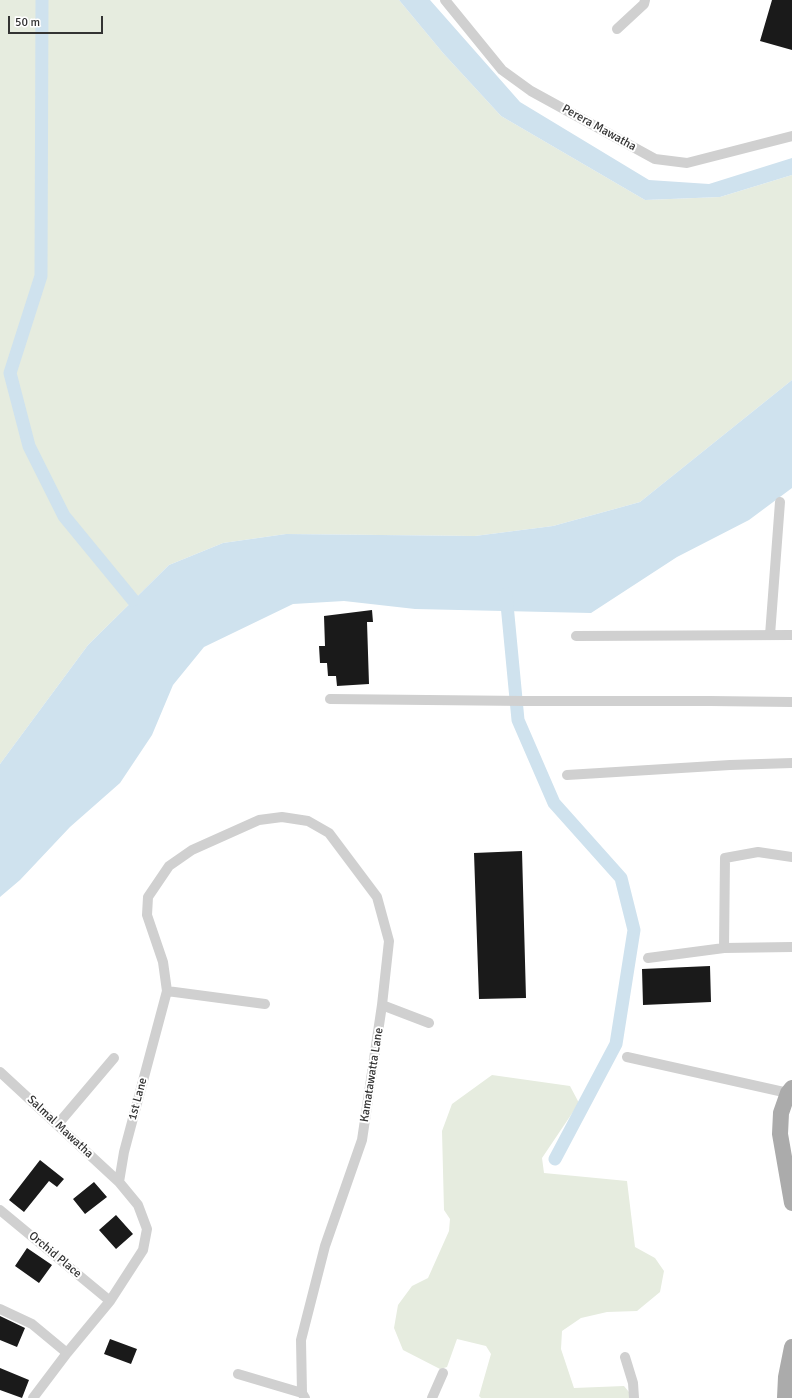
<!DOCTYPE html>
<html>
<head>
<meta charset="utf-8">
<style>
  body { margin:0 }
  #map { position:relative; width:792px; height:1398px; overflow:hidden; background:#fff; font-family:Signika,sans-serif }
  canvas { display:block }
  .scale { position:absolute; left:8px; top:16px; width:95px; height:18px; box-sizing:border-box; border:2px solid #333; border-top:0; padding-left:5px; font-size:12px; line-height:14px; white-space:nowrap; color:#333; -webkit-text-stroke:3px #fff; paint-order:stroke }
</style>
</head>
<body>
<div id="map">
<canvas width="792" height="1398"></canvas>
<div class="scale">50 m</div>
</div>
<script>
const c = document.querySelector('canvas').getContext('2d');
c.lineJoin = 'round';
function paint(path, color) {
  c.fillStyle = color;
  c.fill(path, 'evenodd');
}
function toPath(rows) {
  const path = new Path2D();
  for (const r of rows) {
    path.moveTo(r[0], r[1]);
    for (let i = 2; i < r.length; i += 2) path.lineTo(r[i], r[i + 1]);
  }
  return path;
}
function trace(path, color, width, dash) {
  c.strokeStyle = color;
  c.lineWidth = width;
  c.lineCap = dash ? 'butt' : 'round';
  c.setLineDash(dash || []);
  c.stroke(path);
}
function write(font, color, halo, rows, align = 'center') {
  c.font = font + ' Signika,sans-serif';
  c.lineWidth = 4;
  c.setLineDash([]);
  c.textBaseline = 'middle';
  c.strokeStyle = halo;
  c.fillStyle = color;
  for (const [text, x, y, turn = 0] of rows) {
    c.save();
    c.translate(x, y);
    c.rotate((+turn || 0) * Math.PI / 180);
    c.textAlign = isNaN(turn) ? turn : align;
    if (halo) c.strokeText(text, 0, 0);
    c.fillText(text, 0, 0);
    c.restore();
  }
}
paint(toPath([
  [0,0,399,0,443,53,501,116,645,200,720,197,792,175,792,380,640,502,553,526,475,536,286,534,223,543,169,565,88,645,0,764],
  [492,1075,570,1086,579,1103,542,1158,544,1173,627,1181,635,1247,655,1258,664,1271,660,1292,637,1311,607,1312,581,1318,562,1331,561,1349,574,1388,624,1386,634,1398,481,1398,479,1396,491,1354,486,1346,457,1339,447,1367,440,1369,403,1350,394,1328,398,1305,412,1286,428,1278,449,1231,450,1219,444,1210,442,1131,452,1104]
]), '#e6ecdf');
paint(toPath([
  [399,0,430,0,520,102,649,180,709,184,792,158,792,175,720,197,645,200,501,116,443,53],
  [792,380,792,488,749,520,677,557,591,613,415,609,344,601,293,604,204,647,173,685,152,735,120,783,70,827,20,880,0,897,0,764,88,645,169,565,223,543,286,534,475,536,553,526,640,502]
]), '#cfe2ee');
trace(toPath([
  [42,0,41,276,10,373,29,446,64,516,133,600],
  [506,594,518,720,554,803,621,878,634,930,616,1044,555,1159]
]), '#cfe2ee', 13);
paint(toPath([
  [772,0,792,0,792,50,760,41],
  [372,610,373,622,367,622,369,684,337,686,336,676,328,676,327,663,320,663,319,646,325,646,324,616],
  [522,851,526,998,479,999,474,853],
  [710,966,711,1002,643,1005,642,969],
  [40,1160,64,1179,57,1187,49,1181,24,1212,9,1200],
  [94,1182,107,1197,85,1214,73,1199],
  [116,1215,133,1234,116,1249,99,1230],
  [27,1248,52,1265,39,1283,15,1266],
  [0,1316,25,1328,17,1347,0,1340],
  [110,1339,137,1349,131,1364,104,1354],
  [0,1368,29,1380,22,1398,0,1390]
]), '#1a1a1a');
trace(toPath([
  [445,0,502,70,531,91,655,159,687,163,792,136],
  [617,29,644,4,645,0],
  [770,635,780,502],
  [576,636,792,635],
  [330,699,525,701,710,701,792,702],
  [567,775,730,765,792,763],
  [724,948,725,858,758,852,792,857],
  [648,958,724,948,792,947],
  [167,991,265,1004],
  [382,1005,429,1023],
  [627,1057,788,1093],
  [0,1072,119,1182],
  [58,1124,114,1058],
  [0,1210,110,1301],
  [0,1309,32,1324,67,1353],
  [625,1357,633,1383,634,1398],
  [238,1374,302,1393],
  [33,1398,67,1353,110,1301,143,1250,147,1229,138,1205,119,1182,124,1152,167,991,163,962,147,915,148,897,169,866,192,850,259,820,282,817,308,821,329,833,377,897,389,941,382,1005,362,1140,325,1246,301,1340,302,1393,305,1398],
  [432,1398,443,1373]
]), '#d0d0d0', 10);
trace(toPath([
  [792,1088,788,1093,781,1113,780,1134,792,1203],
  [785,1398,786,1377,792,1347]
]), '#ababab', 16);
write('12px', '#333', '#fff', [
  ["Perera Mawatha",599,128,29],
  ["Kamatawatta Lane",372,1075,-81],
  ["1st Lane",138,1099,-75],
  ["Salmal Mawatha",60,1127,43],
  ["Orchid Place",55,1255,40]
]);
</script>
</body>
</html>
